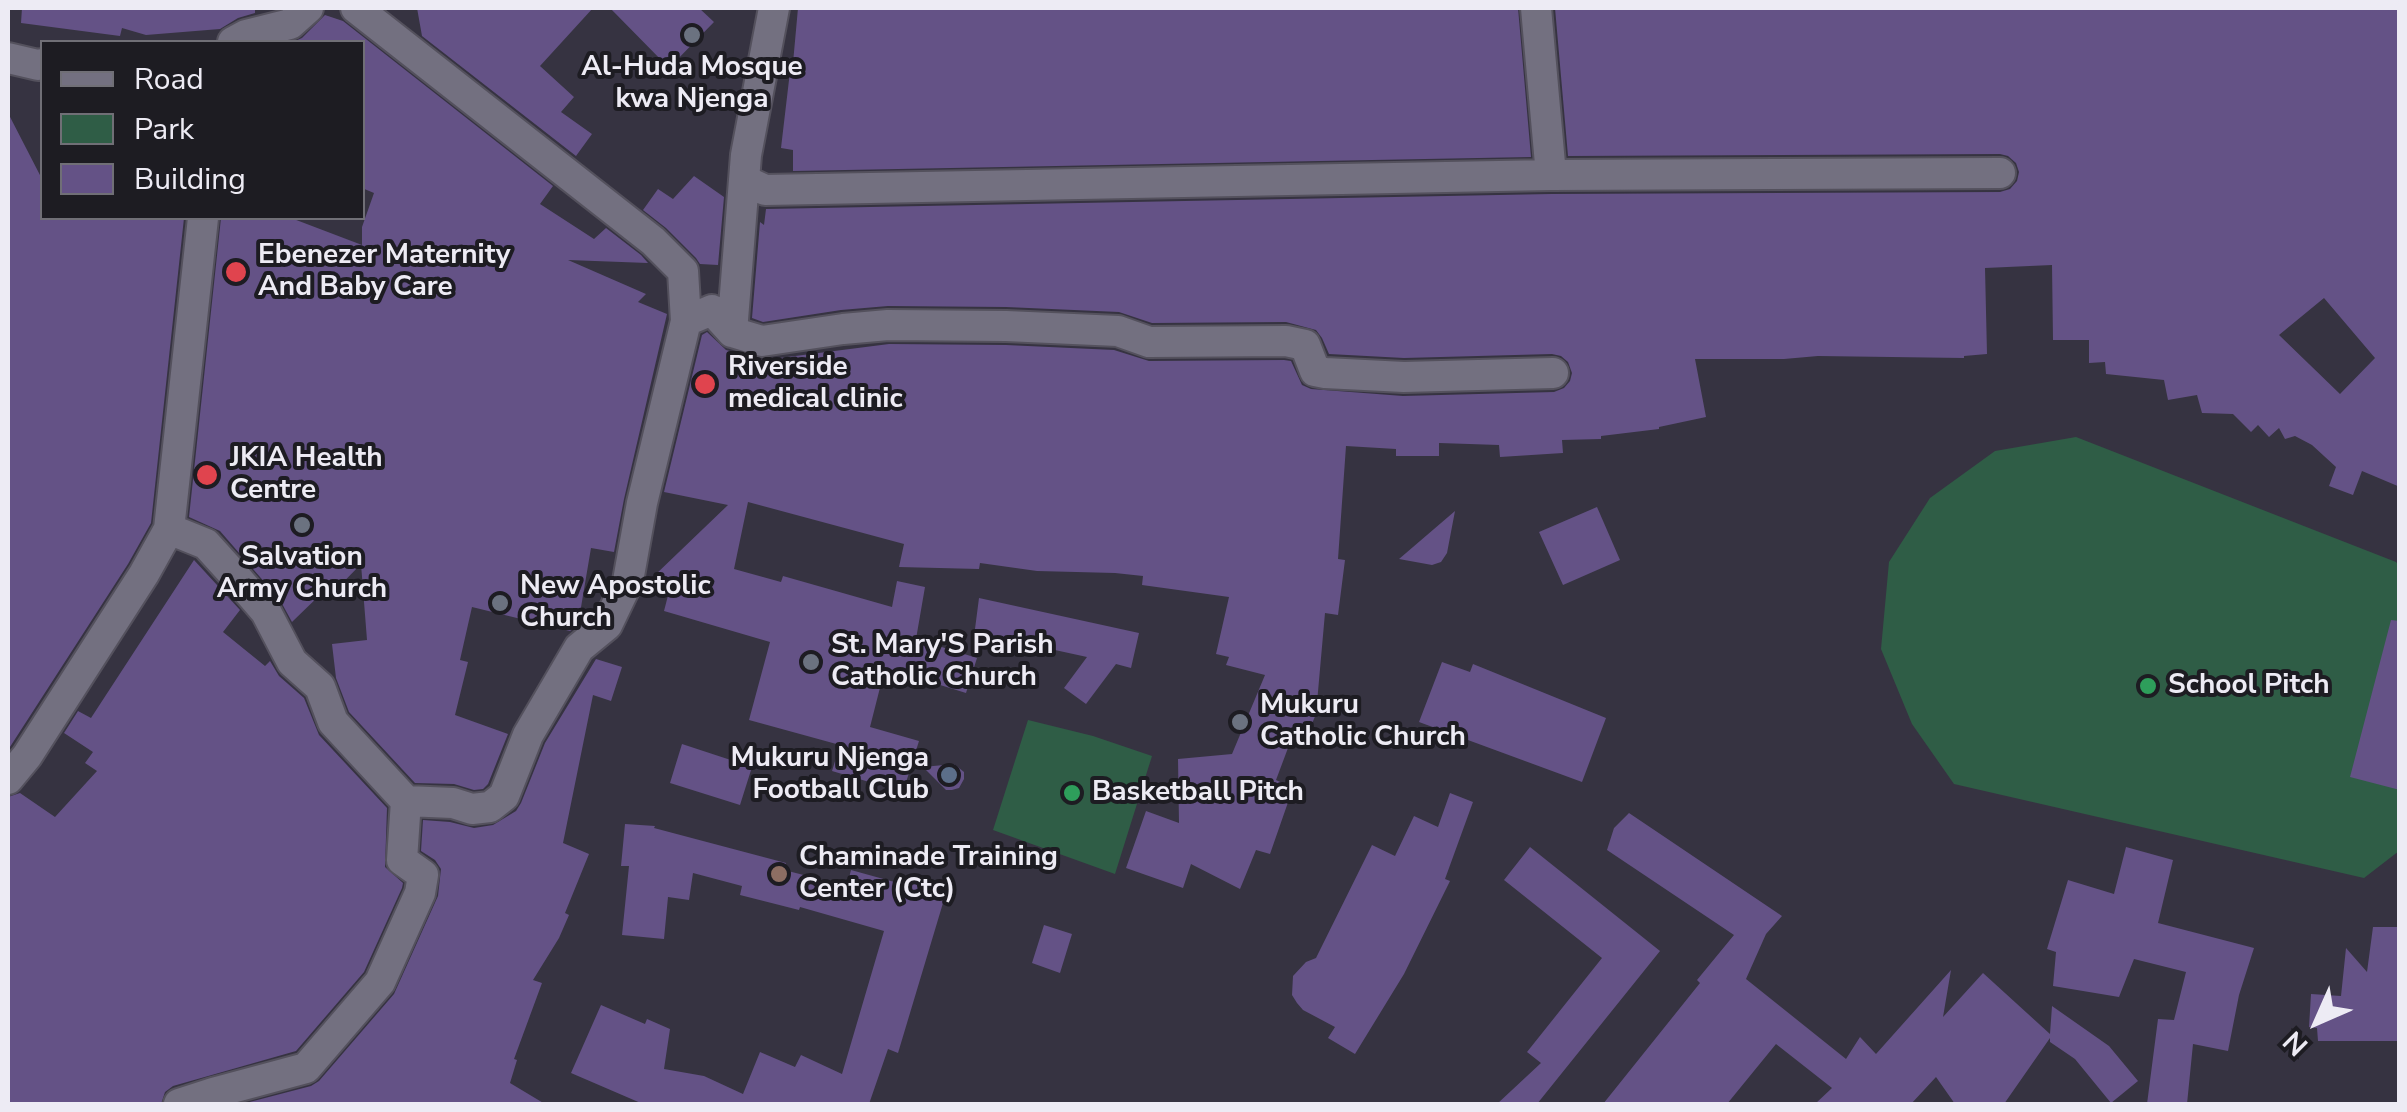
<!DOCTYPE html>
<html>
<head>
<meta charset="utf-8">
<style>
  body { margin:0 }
  #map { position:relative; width:2407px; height:1112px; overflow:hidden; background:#363341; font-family:"Nunito Sans",sans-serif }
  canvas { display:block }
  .frame { position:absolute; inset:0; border:10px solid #edebf4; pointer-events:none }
  .legend { position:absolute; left:40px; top:40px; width:325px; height:180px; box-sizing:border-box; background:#1d1c22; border:2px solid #706f76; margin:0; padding:12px 18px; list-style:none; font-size:30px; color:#edebf4 }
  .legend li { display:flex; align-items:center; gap:20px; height:50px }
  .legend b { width:50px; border:2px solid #706f76 }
  .north { position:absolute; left:2267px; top:972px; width:100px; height:100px; -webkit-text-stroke:8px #1d1c22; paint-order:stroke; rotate:225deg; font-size:28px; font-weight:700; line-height:40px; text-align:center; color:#edebf4 }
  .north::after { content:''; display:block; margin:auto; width:35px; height:45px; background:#edebf4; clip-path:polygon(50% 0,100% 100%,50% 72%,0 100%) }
</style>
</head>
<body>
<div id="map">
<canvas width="2407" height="1112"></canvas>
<div class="frame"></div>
<ul class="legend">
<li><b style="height:12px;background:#737080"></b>Road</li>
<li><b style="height:28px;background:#2f5d46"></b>Park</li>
<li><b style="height:28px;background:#645286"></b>Building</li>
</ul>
<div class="north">N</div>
</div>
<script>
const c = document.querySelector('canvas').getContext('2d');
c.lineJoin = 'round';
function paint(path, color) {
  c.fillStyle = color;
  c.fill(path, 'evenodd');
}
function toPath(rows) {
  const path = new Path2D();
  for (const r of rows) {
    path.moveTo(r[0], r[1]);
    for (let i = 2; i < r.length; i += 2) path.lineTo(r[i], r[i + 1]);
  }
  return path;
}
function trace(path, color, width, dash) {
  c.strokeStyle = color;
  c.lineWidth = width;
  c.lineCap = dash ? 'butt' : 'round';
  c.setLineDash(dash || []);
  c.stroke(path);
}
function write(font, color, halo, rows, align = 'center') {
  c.font = font + ' "Nunito Sans",sans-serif';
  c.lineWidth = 8;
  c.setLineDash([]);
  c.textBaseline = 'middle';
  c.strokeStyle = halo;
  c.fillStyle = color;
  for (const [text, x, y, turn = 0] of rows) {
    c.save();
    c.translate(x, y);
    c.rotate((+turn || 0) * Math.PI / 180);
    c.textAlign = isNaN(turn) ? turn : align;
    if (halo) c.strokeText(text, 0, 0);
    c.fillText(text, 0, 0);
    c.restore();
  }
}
paint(toPath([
  [2076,437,2396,562,2399,566,2399,851,2364,878,1954,784,1912,724,1881,649,1889,562,1930,498,1995,451],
  [1028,720,1093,736,1152,756,1115,874,993,830]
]), '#2f5d46');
paint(toPath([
  [22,8,255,8,255,13,238,18,220,29,146,35,122,28,120,36,21,23],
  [417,8,593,8,540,66,574,97,561,112,592,134,576,156,422,36],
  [610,8,699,8,714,22,669,68],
  [798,8,1518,8,1531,157,793,171,793,150,781,148,791,63,793,63],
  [1555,8,2400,8,2400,487,2362,471,2353,495,2329,486,2336,467,2312,445,2295,436,2285,439,2279,428,2269,437,2258,425,2251,432,2233,414,2202,413,2197,395,2168,400,2164,380,2106,374,2105,362,2089,363,2089,340,2053,340,2052,265,1985,268,1987,354,1964,356,1964,358,1818,356,1784,359,1695,359,1706,417,1659,427,1659,429,1601,436,1601,439,1562,440,1563,453,1500,457,1499,445,1439,443,1439,456,1396,456,1396,449,1346,446,1338,559,1345,560,1338,615,1325,613,1316,714,1304,743,1291,740,1276,780,1293,788,1270,854,1256,850,1240,889,1191,864,1183,888,1126,868,1146,811,1179,823,1178,759,1232,754,1265,675,1226,665,1229,657,1216,654,1229,597,1142,585,1143,576,1115,573,1037,571,980,563,979,569,899,567,904,544,748,502,734,569,781,582,783,576,892,607,897,581,925,587,916,639,977,658,966,693,885,668,870,727,919,741,903,792,832,771,840,745,749,720,770,642,664,611,672,580,654,576,728,505,664,492,702,335,707,332,726,350,764,360,889,344,1006,345,1114,350,1149,361,1284,360,1291,361,1302,385,1311,389,1403,396,1554,392,1564,388,1570,381,1572,373,1568,362,1561,356,1552,354,1404,358,1329,354,1322,338,1316,330,1286,322,1152,323,1119,312,1006,307,888,306,841,310,763,322,752,318,760,222,764,225,766,209,1551,194,2000,192,2010,189,2017,181,2019,172,2016,163,2008,156,2000,154,1568,156],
  [2324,298,2375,358,2340,394,2279,335],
  [325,15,343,21,553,186,540,204,594,239,606,228,641,255,648,263,568,260,646,294,638,302,667,314,624,499,614,552,591,548,578,625,570,631,472,607,460,660,468,662,455,715,508,734,488,784,483,789,474,790,454,784,415,783,349,712,336,678,332,644,367,640,361,564,326,600,325,590,292,622,280,600,220,531,189,517,221,218,291,218,362,245,362,227,374,193,362,188,362,42,293,42,302,38],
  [8,113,42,179,42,218,184,218,151,523,128,564,8,750],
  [694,176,724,197,718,265,700,264,696,258,666,228,643,210,658,189,673,199],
  [1597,507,1620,560,1563,585,1539,532],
  [1455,511,1447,553,1441,562,1432,565,1399,559],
  [194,560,240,610,223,632,265,666,270,661,279,676,304,698,319,735,387,808,385,867,403,883,402,888,364,972,296,1051,173,1086,165,1092,161,1104,8,1104,8,797,20,793,55,817,97,771,85,763,93,752,64,733,78,711,91,718],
  [979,598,1139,633,1131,668,1116,664,1086,704,1064,688,1087,657,1009,640,1002,645,972,652],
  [2391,620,2400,621,2400,790,2350,777],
  [596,659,622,667,611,701,593,695,563,843,589,854,565,913,569,915,559,938,533,980,542,983,514,1059,517,1060,510,1083,545,1104,242,1104,311,1086,319,1081,394,994,438,896,441,869,435,860,421,851,423,820,450,822,474,828,493,825,516,811,521,803,545,743],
  [1442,662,1470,672,1473,664,1606,718,1582,782,1419,722],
  [682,744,752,767,740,805,670,783],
  [954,764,964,772,964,779,959,788,952,790,946,790,923,767],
  [1450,793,1473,802,1445,879,1450,881,1404,974,1355,1054,1328,1038,1335,1027,1303,1010,1297,1003,1292,995,1293,976,1306,962,1316,958,1372,845,1395,856,1414,816,1438,827],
  [1629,813,1782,916,1766,934,1746,979,1846,1059,1860,1037,1876,1054,1951,970,1943,1017,1983,973,2050,1034,2052,1006,2109,1046,2138,1081,2111,1103,2075,1059,2050,1042,2050,1038,2004,1104,1955,1104,1936,1077,1911,1104,1815,1104,1832,1088,1776,1044,1727,1104,1603,1104,1700,983,1697,980,1734,935,1607,850,1614,828],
  [625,824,655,826,654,828,786,863,784,870,847,886,851,870,898,883,900,878,946,893,898,1053,888,1049,869,1104,643,1104,571,1073,601,1005,645,1024,647,1019,670,1029,664,1069,704,1076,743,1094,760,1052,795,1067,801,1055,842,1074,884,931,800,907,799,910,740,895,742,886,693,873,689,900,668,897,664,939,622,935,629,866,621,866],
  [1530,847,1660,951,1537,1104,1497,1104,1541,1063,1527,1052,1602,958,1504,880],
  [2126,847,2173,860,2158,923,2254,948,2239,995,2228,1051,2193,1044,2187,1104,2147,1104,2158,1019,2174,1020,2186,972,2134,959,2119,997,2053,986,2056,952,2047,949,2068,880,2114,894],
  [1044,925,1072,934,1060,973,1032,963],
  [2373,927,2400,927,2400,1041,2318,1041,2317,1028,2309,1027,2311,994,2341,996,2346,948,2367,972]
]), '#645286');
const minor = toPath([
  [233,42,246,35,290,24,308,8],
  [8,58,38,65,42,64],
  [1551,175,2000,173],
  [744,180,765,190,1551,175,1536,8],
  [686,321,712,310,732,332,762,341,843,329,888,325,1006,326,1118,331,1149,342,1286,341,1305,345,1315,371,1325,373,1404,377,1553,373],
  [732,332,746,155,774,8],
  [169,529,206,544,235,576,266,612,292,662,320,687,333,722,406,801,453,803,472,809,490,807,504,796,528,735,579,648,607,625,628,581,642,503,686,321,683,271,653,241,356,8],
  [8,779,27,756,144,574,169,529,203,218],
  [179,1104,213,1093,306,1068,380,982,420,893,423,875,402,860,406,801]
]);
trace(minor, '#54515d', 34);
trace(minor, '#737080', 30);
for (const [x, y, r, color] of [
  [692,35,10,"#6b7280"],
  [236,272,12,"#e0444e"],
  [705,384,12,"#e0444e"],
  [207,475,12,"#e0444e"],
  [302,525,10,"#6b7280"],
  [500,603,10,"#6b7280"],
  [811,662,10,"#6b7280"],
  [2148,686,10,"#2e9e5b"],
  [1240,722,10,"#6b7280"],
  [949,775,10,"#5c6f8a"],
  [1072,793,10,"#2e9e5b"],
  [779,874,10,"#8d6e63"]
]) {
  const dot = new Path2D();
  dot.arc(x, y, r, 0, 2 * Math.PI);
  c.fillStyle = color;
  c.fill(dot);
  trace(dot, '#1d1c22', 4);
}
write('bold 28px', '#edebf4', '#1d1c22', [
  ["Al-Huda Mosque",692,68,"center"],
  ["kwa Njenga",692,100,"center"],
  ["Ebenezer Maternity",258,256],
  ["And Baby Care",258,288],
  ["Riverside",728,368],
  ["medical clinic",728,400],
  ["JKIA Health",230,459],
  ["Centre",230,491],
  ["Salvation",302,558,"center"],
  ["Army Church",302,590,"center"],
  ["New Apostolic",520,587],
  ["Church",520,619],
  ["St. Mary'S Parish",831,646],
  ["Catholic Church",831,678],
  ["School Pitch",2168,686],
  ["Mukuru",1260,706],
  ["Catholic Church",1260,738],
  ["Mukuru Njenga",929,759,"right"],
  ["Football Club",929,791,"right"],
  ["Basketball Pitch",1092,793],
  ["Chaminade Training",799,858],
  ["Center (Ctc)",799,890]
], 'left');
</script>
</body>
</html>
